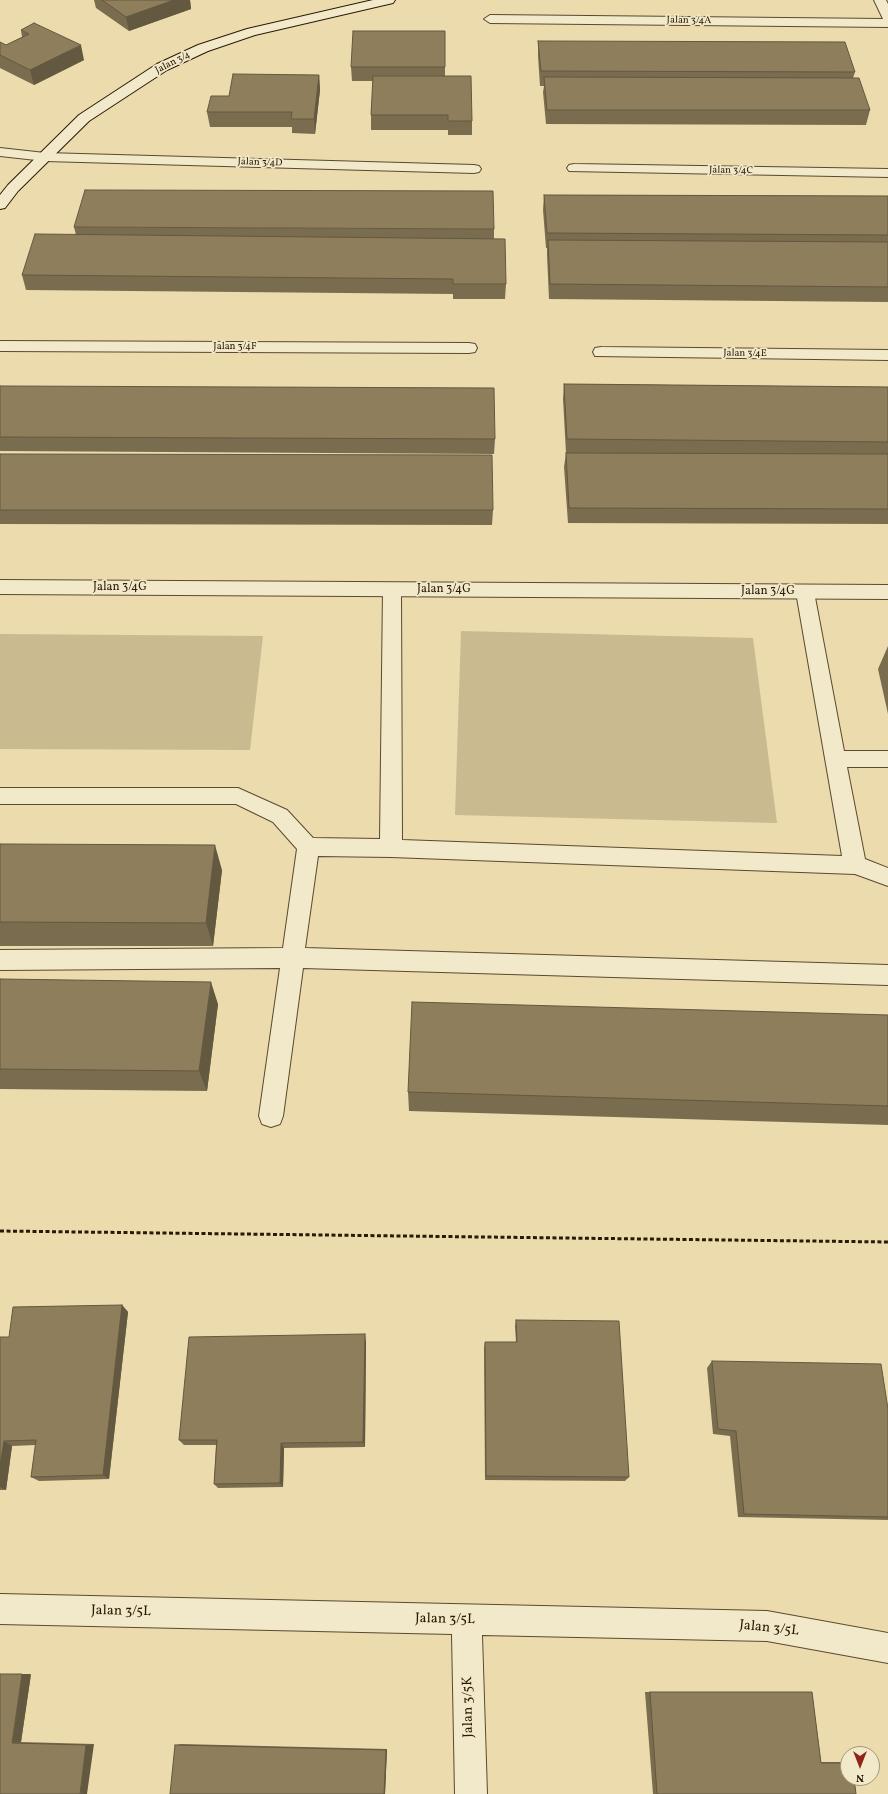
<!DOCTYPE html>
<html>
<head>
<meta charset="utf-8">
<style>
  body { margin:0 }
  #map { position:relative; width:888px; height:1794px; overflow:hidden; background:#ebdbad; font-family:Vollkorn,serif }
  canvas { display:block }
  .north { position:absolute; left:840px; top:1746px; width:40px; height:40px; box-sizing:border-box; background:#f2e8ca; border:1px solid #a2967b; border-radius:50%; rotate:180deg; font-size:11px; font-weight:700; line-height:16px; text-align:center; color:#2a1a05 }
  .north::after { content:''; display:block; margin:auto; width:14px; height:18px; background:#8f2418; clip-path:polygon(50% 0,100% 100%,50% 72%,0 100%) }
</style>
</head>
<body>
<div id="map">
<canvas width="888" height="1794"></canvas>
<div class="north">N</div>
</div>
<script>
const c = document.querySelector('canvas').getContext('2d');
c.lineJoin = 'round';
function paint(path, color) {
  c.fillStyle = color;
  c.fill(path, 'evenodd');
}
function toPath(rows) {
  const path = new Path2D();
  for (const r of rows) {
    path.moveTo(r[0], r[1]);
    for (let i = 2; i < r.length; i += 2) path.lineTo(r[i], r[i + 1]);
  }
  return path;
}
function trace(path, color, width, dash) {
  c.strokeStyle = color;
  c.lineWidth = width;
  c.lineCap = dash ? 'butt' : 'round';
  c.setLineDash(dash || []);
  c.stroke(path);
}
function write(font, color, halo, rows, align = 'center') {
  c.font = font + ' Vollkorn,serif';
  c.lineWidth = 3.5;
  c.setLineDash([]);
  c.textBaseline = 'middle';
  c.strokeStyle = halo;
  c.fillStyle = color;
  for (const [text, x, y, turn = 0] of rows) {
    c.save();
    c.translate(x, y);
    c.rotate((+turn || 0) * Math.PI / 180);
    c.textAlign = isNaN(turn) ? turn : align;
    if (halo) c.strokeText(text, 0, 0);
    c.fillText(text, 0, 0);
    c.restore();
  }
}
paint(toPath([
  [461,631,753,638,777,823,455,815],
  [0,634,263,636,250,750,0,749]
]), '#caba90');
const lane = toPath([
  [392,583,399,585,401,590,402,840,842,856,796,592,798,587,805,585,812,587,814,592,844,751,888,751,888,767,847,767,865,859,888,868,888,886,855,874,391,857,318,856,305,948,888,965,888,985,303,968,283,1116,280,1124,271,1127,262,1124,259,1116,280,968,0,970,0,950,283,948,297,849,273,822,236,804,0,804,0,788,238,788,287,810,313,838,380,839,383,590,385,585,392,583]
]);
const street = toPath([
  [874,0,886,0,888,4,888,27,490,23,484,19,490,15,883,19,874,0],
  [0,148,45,153,474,165,479,166,481,169,479,172,474,173,45,161,0,156,0,148],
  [574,164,888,169,888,177,569,171,567,168,569,165,574,164],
  [0,341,469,343,475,344,477,348,475,352,469,353,0,351,0,341],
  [601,347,888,350,888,360,595,356,593,352,595,348,601,347],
  [0,580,888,585,888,599,0,594,0,580],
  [0,1594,767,1611,888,1633,888,1663,767,1641,482,1635,487,1794,455,1794,452,1634,0,1624,0,1594]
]);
const secondary = toPath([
  [373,0,395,0,393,3,255,35,208,51,167,70,89,121,18,191,5,208,0,209,0,195,8,185,79,115,157,64,198,45,247,29,373,0]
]);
trace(lane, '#5a4a2f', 2);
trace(street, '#5a4a2f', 2);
trace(secondary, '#2a1a05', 2);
trace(toPath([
  [0,1231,888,1242]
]), '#2a1a05', 3, [4, 2.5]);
paint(lane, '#f2e8ca');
paint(street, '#f2e8ca');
paint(secondary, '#f2e8ca');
paint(toPath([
  [94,0,190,0,191,9,129,31,96,8],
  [21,30,84,60,34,85,0,68,0,42,6,45,22,37],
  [445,31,445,76,472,121,472,135,448,135,448,130,371,130,371,115,373,81,352,81,351,67],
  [538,41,855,72,853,78,870,110,866,125,546,124,543,92,544,86,540,86,538,56],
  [319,75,320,90,315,134,292,133,292,127,210,127,207,112,229,96],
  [544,195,888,196,888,302,549,299,547,255,547,248,546,248,543,210],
  [74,227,494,229,494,239,506,284,505,299,453,299,453,294,26,290,22,275,76,235],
  [564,384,888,387,888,524,568,523,564,467,566,453,563,399],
  [0,386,495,439,494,454,0,451],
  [0,454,493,510,492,525,0,524],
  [888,646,888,714,878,669],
  [0,844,222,870,213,946,0,946],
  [0,979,218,1004,207,1091,0,1089],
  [888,1015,888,1125,409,1111,408,1092],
  [122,1305,128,1312,109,1479,39,1481,31,1477,36,1445,12,1446,6,1490,0,1490,0,1337,9,1337],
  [516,1320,629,1477,625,1481,485,1480,484,1348,485,1342,516,1342,515,1326],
  [366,1341,365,1447,284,1448,283,1487,218,1488,214,1484,216,1445,184,1445,179,1440],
  [712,1361,888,1409,888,1520,738,1517,730,1436,713,1434,707,1368],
  [31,1674,21,1742,94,1744,0,1794],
  [645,1692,812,1692,821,1762,848,1762,848,1778,856,1794,653,1794],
  [181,1744,387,1749,385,1794,175,1745]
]), '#7a6c4f');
paint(toPath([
  [174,0,190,0,191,9,129,31,126,17],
  [81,45,84,60,34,85,30,70],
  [319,75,320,90,315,134,314,119],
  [215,845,222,870,213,946,206,923],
  [211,982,218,1004,207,1091,199,1071],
  [122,1305,128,1312,109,1479,103,1475],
  [365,1334,366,1341,365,1447,363,1442],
  [4,1441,12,1446,6,1490,0,1487,0,1466],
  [281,1443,284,1448,283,1487,280,1483],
  [22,1674,31,1674,21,1742,12,1743],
  [94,1744,87,1794,80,1794,86,1745],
  [387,1749,385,1794,384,1794,386,1750]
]), '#635840');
const building = toPath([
  [102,0,174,0,126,17,102,0],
  [34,23,81,45,30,70,0,55,0,42,6,45,29,34,21,30,34,23],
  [353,31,445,31,445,67,351,67,353,31],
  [538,41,845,42,855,72,541,71,538,41],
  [233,74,319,75,314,119,291,119,292,112,207,112,211,96,229,96,233,74],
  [373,76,471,76,472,121,448,121,448,115,371,115,373,76],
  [544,77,859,78,870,110,547,110,544,77],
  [85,190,493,191,494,229,74,227,85,190],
  [544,195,888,196,888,235,547,233,544,195],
  [35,234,505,239,506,284,453,284,453,279,22,275,35,234],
  [548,240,888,242,888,287,550,284,548,240],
  [564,384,888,387,888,442,567,439,564,384],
  [0,386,494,388,495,439,0,437,0,386],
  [566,453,888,454,888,509,569,508,566,453],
  [0,454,492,455,493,510,0,510,0,454],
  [0,844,215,845,206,923,0,922,0,844],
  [0,979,211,982,199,1071,0,1069,0,979],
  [412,1002,888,1015,888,1106,408,1092,412,1002],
  [122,1305,103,1475,31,1477,36,1440,4,1441,0,1466,0,1337,9,1337,13,1307,122,1305],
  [516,1320,619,1321,629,1477,486,1476,485,1342,517,1342,516,1320],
  [365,1334,363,1442,281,1443,280,1483,214,1484,217,1440,179,1440,189,1337,365,1334],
  [712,1361,881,1364,888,1409,888,1517,744,1514,736,1431,718,1429,712,1361],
  [0,1674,22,1674,12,1743,86,1745,80,1794,0,1794,0,1674],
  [650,1692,812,1692,821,1763,848,1763,848,1778,854,1778,856,1794,657,1794,650,1692],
  [175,1745,386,1750,384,1794,170,1794,175,1745]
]);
paint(building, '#8e7e5c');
trace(building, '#635840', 1);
write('10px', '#2a1a05', '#f2e8ca', [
  ["Jalan 3/4A",689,21,1],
  ["Jalan 3/4",173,63,-27],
  ["Jalan 3/4D",260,163,2],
  ["Jalan 3/4C",731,171,1],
  ["Jalan 3/4F",235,347],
  ["Jalan 3/4E",745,354,1]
]);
write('12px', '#2a1a05', '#f2e8ca', [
  ["Jalan 3/4G",120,588],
  ["Jalan 3/4G",444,590],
  ["Jalan 3/4G",768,592]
]);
write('14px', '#2a1a05', '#f2e8ca', [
  ["Jalan 3/5L",121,1612,1],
  ["Jalan 3/5L",445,1620,1],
  ["Jalan 3/5L",769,1629,6],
  ["Jalan 3/5K",469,1707,-91]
]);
</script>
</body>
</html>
